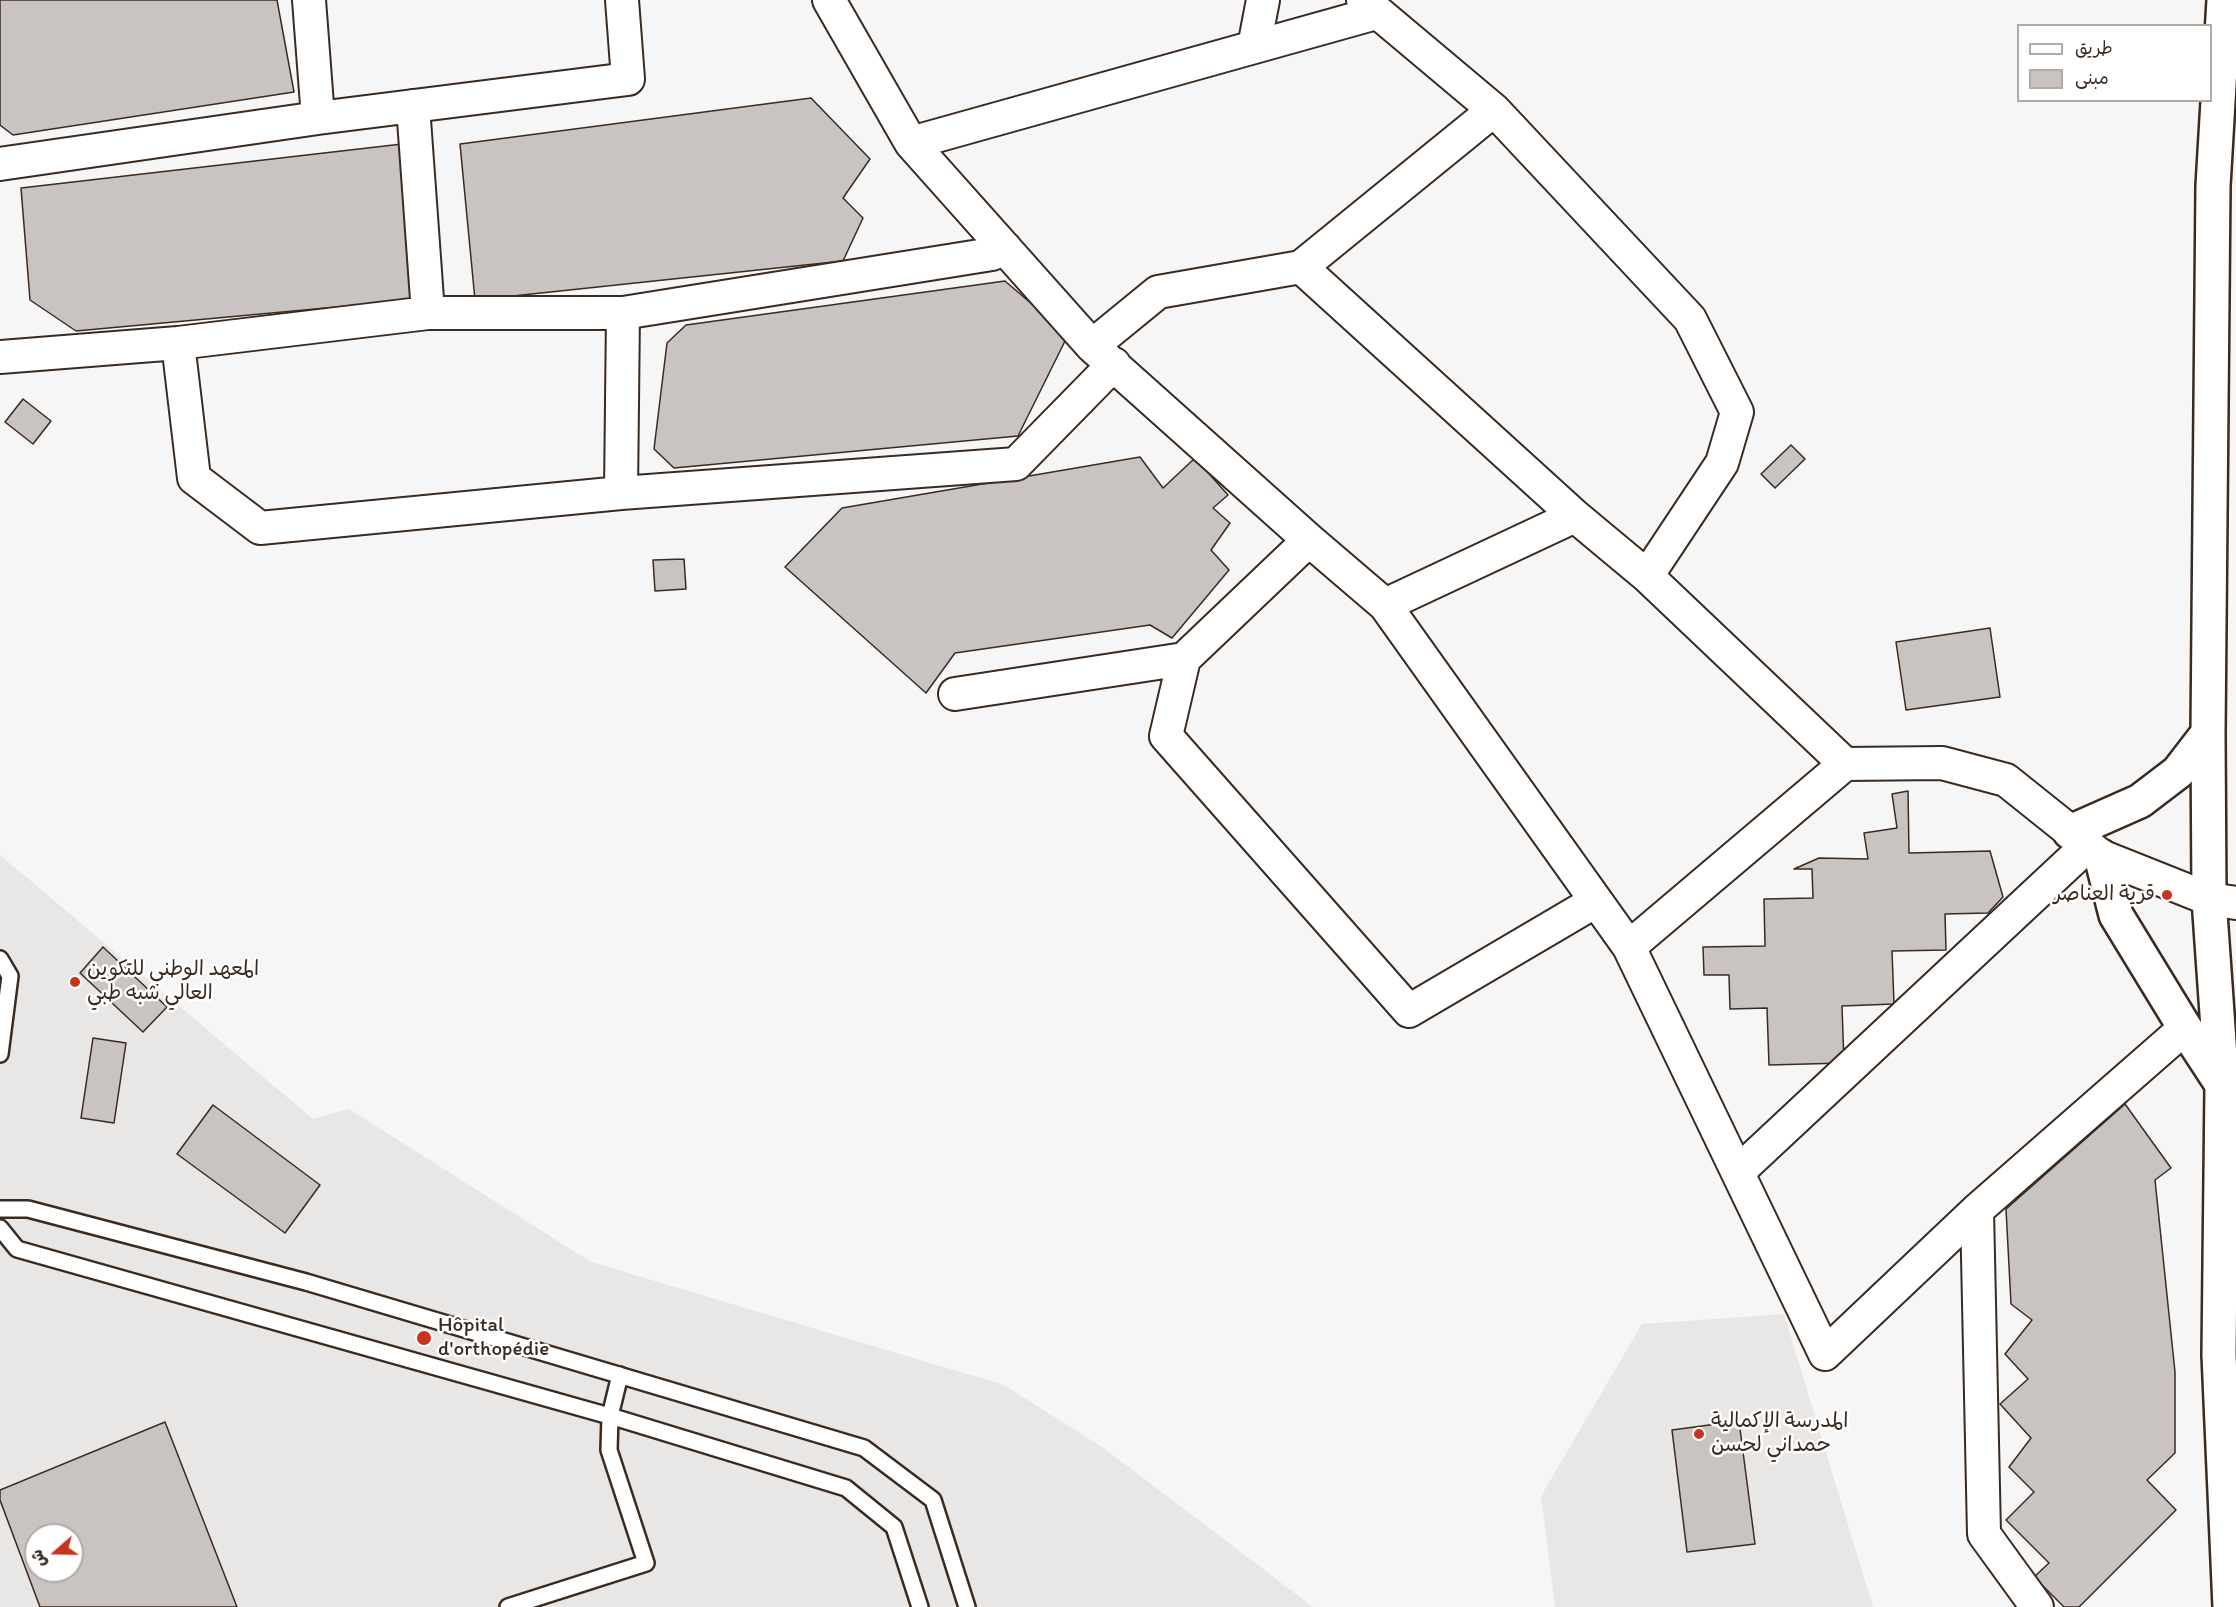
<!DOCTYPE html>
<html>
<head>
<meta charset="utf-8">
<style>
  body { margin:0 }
  #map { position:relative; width:2236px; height:1607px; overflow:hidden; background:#f7f6f6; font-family:Itim,"Playpen Sans Arabic",sans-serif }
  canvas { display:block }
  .legend { position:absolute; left:2017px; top:24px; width:195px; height:78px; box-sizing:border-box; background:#fff; border:2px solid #b1aaa5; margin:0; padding:8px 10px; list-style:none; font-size:18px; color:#3b2a1e }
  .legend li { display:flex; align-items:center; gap:12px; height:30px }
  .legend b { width:30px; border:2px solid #b1aaa5 }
  .north { position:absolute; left:24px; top:1523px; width:60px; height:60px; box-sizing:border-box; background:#fff; border:2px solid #b1aaa5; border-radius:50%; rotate:250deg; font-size:16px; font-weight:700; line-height:24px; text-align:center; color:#3b2a1e }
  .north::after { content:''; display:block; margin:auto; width:21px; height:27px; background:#c8321e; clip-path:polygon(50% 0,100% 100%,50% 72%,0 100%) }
</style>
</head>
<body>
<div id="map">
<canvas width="2236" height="1607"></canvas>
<ul class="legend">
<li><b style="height:8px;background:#fff"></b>طريق</li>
<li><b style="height:16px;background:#c9c3c1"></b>مبنى</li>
</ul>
<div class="north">ش</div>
</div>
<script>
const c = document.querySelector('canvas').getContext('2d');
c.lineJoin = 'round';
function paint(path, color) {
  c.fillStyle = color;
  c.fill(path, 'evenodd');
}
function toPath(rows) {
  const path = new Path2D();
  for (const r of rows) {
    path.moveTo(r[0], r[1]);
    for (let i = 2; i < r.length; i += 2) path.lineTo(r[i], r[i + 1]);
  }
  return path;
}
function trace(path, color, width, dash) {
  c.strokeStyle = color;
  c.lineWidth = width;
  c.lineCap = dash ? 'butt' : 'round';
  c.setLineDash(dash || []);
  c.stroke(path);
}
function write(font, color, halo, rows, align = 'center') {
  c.font = font + ' Itim,"Playpen Sans Arabic",sans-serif';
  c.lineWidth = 5;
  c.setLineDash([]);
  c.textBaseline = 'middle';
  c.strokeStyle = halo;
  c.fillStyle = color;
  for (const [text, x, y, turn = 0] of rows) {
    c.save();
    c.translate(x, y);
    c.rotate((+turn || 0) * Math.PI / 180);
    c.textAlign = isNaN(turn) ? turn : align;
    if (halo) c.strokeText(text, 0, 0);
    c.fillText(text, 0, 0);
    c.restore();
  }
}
paint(toPath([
  [0,855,313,1119,349,1109,591,1262,1004,1385,1105,1449,1313,1607,0,1607],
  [36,1535,72,1535,72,1571,36,1571],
  [1784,1314,1873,1607,1555,1607,1541,1496,1642,1324]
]), '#e9e7e6');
const building = toPath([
  [0,0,277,0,294,92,13,135,0,125,0,0],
  [811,98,870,159,843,198,863,218,843,261,475,300,460,144,811,98],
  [402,144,413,300,76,331,30,300,21,188,402,144],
  [1005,281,1068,335,1018,436,674,468,654,449,667,343,686,325,1005,281],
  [23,399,51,421,33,444,5,422,23,399],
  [1791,445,1805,459,1775,488,1761,474,1791,445],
  [1140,457,1163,488,1195,458,1228,495,1213,508,1230,523,1211,550,1229,570,1172,638,1150,625,955,653,926,693,785,567,842,508,1140,457],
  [684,559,686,589,655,591,653,560,684,559],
  [1990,628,2000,697,1906,710,1896,642,1990,628],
  [1908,791,1909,853,1990,851,2003,897,1988,913,1945,914,1946,950,1892,951,1894,1004,1842,1006,1844,1063,1769,1065,1767,1008,1730,1009,1729,975,1704,975,1703,947,1765,946,1764,899,1813,898,1812,869,1794,869,1819,858,1868,859,1864,833,1897,828,1892,794,1908,791],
  [103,947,167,1007,143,1032,80,973,103,947],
  [93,1038,126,1043,114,1123,81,1118,93,1038],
  [2125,1104,2171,1168,2155,1180,2175,1372,2175,1453,2147,1480,2176,1510,2079,1607,2064,1607,2034,1577,2049,1563,2006,1520,2034,1492,2009,1467,2031,1438,2000,1404,2028,1379,2005,1354,2032,1320,2011,1304,2006,1209,2125,1104],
  [213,1105,320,1185,285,1233,177,1154,213,1105],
  [1739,1421,1755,1544,1687,1552,1672,1430,1739,1421],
  [165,1422,237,1607,40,1607,0,1500,0,1490,165,1422],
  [36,1535,72,1535,72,1571,36,1571,36,1535]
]);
paint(building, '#c9c3c1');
trace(building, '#3b2a1e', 1.5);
const service = toPath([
  [0,959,10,976,0,1054],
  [0,1209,28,1209,306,1282,864,1448,933,1500,967,1607],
  [0,1228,17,1249,620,1419,846,1488,894,1527,920,1607],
  [508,1607,646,1563,609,1450,610,1416,620,1375]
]);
const minor = toPath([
  [829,0,911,143],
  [1254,47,1263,0],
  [1494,110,1301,267,1158,292,1092,346,1309,540,1385,605,1575,516],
  [318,118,628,79,622,0],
  [0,164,318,118,309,0],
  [1301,267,1575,516,1647,576,1722,463,1737,412,1690,319,1494,110,1363,0],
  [428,313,623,313],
  [178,343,194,478,260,528,621,493,623,313,992,254,1005,248],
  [1092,346,911,143,1376,13],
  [0,357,178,343,428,313,413,106],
  [621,493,1016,464,1114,364],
  [1309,540,1184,659,1166,736,1409,1011,1596,901],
  [1385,605,1629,947,1845,764,1647,576],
  [955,694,1184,659],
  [1845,764,1942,763,2006,780,2101,856,2209,899,2236,903],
  [1629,947,1825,1354,1977,1210,2185,1028],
  [1738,1172,2087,846],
  [1977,1210,1984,1534,2037,1607]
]);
const secondary = toPath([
  [2224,0,2213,186,2208,733,2209,899,2222,1085,2219,1355,2230,1607],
  [2070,832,2140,801,2178,772,2208,733],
  [2101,856,2116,915,2185,1028,2221,1083]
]);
trace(service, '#3b2a1e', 20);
trace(minor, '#3b2a1e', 36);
trace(secondary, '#3b2a1e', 38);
trace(service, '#fff', 15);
trace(minor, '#fff', 32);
trace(secondary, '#fff', 33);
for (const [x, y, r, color] of [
  [2167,895,6,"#c8321e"],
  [75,982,6,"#c8321e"],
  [424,1338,8,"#c8321e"],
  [1699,1434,6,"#c8321e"]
]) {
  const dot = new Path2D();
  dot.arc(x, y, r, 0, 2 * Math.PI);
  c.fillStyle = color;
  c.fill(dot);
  trace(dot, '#fff', 2);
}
write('21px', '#3b2a1e', '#fff', [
  ["قرية العناصر",2155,895,"right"],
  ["المعهد الوطني للتكوين",87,970],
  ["العالي شبه طبي",87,994],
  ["Hôpital",438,1326],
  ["d'orthopédie",438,1350],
  ["المدرسة الإكمالية",1711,1422],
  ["حمداني لحسن",1711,1446]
], 'left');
</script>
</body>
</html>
